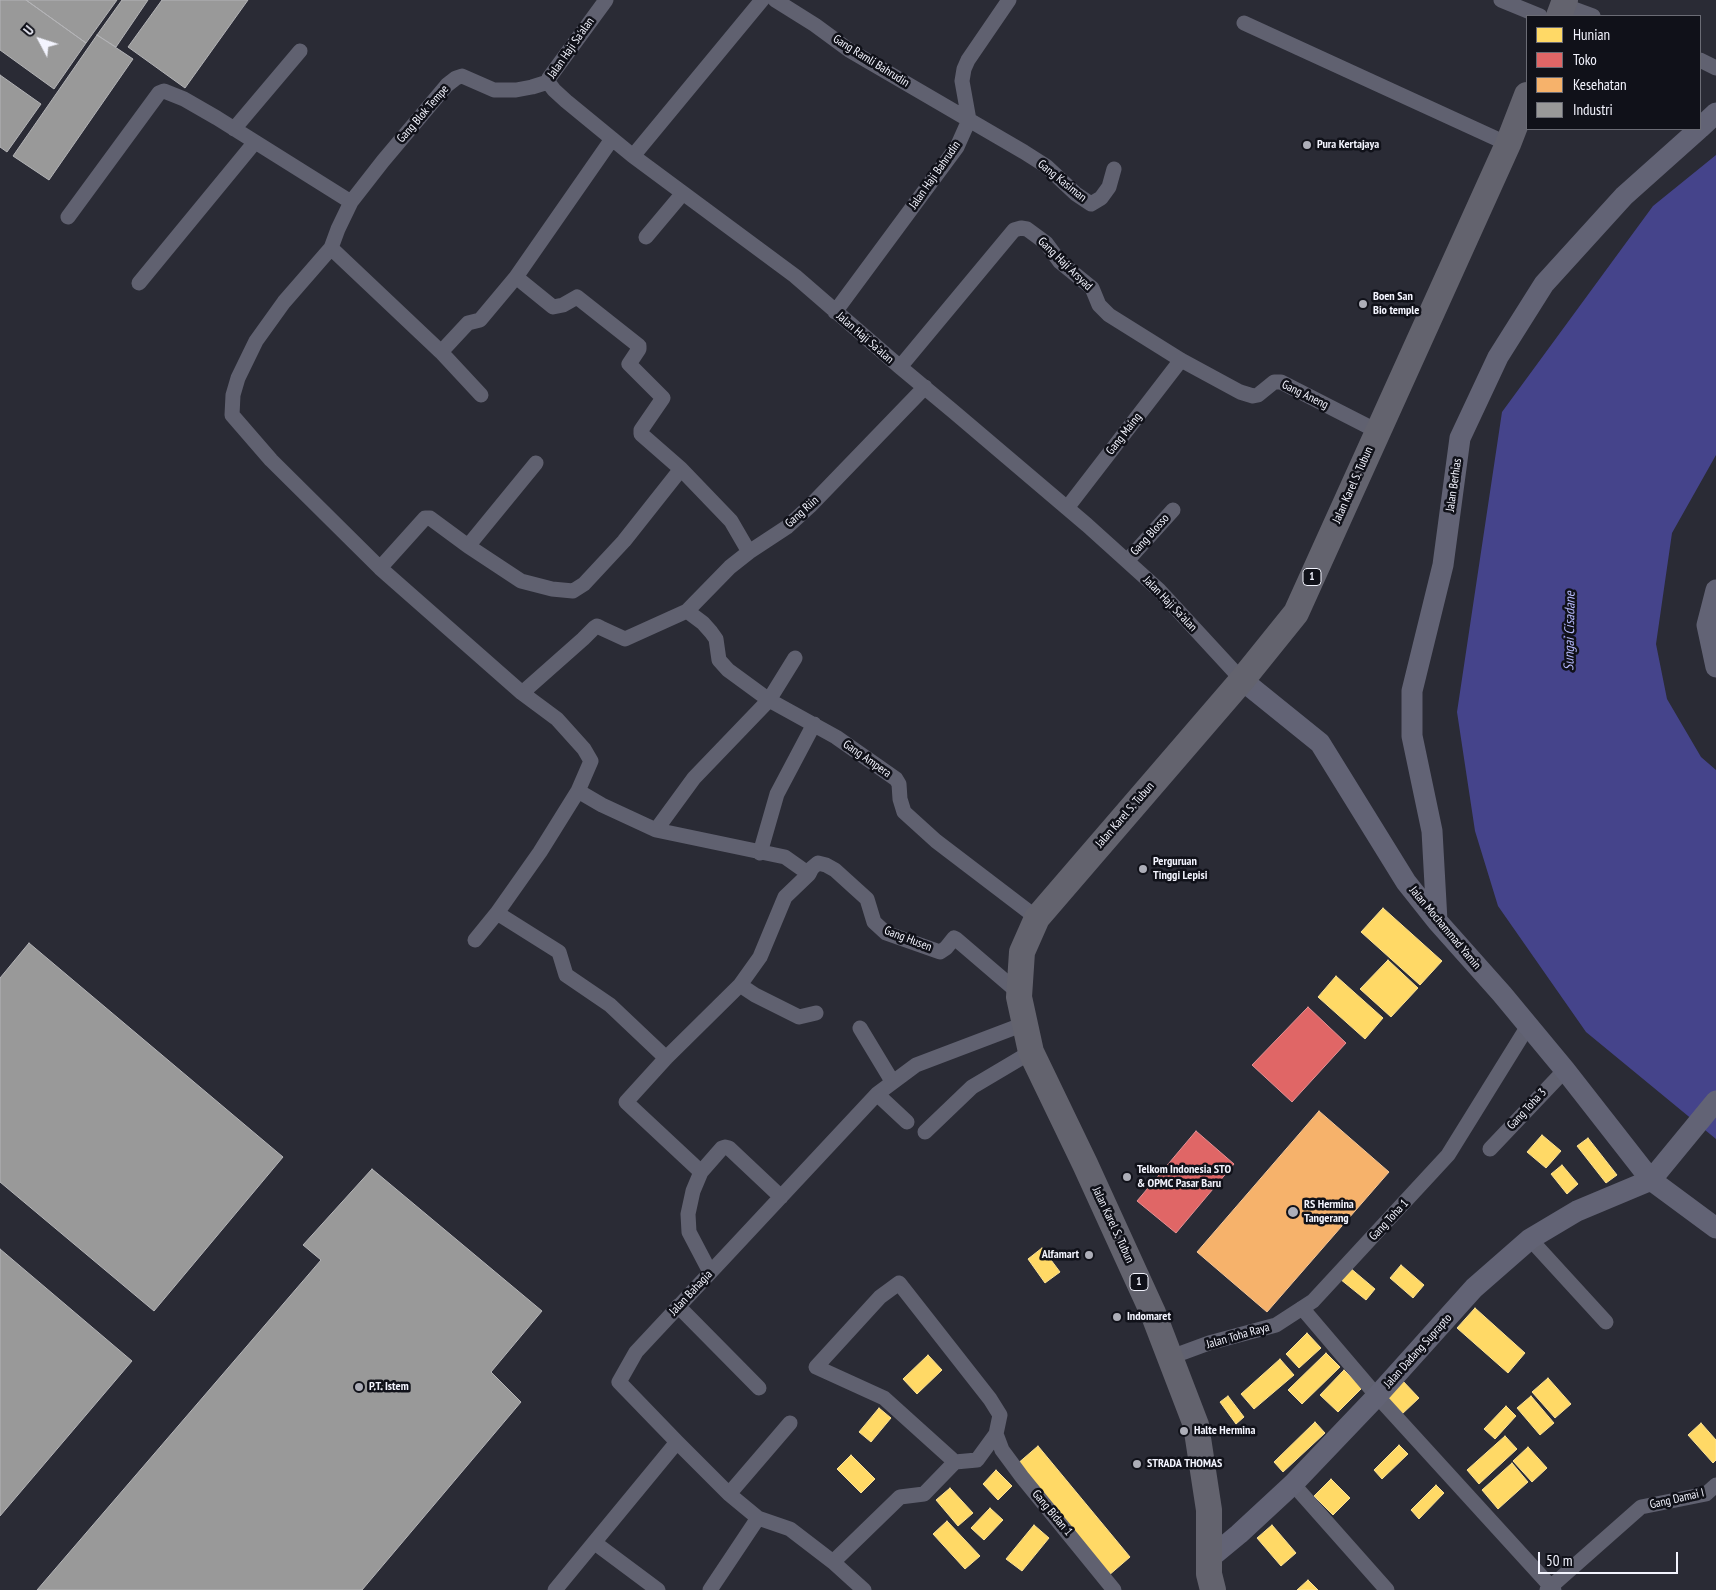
<!DOCTYPE html>
<html>
<head>
<meta charset="utf-8">
<style>
  body { margin:0 }
  #map { position:relative; width:1716px; height:1590px; overflow:hidden; background:#2a2b35; font-family:"PT Sans Narrow",sans-serif }
  canvas { display:block }
  .legend { position:absolute; left:1526px; top:15px; width:175px; height:115px; box-sizing:border-box; background:#101119; border:1px solid #6b6c75; margin:0; padding:6px 9px; list-style:none; font-size:15px; color:#f3f4fe }
  .legend li { display:flex; align-items:center; gap:10px; height:25px }
  .legend b { width:25px; border:1px solid #6b6c75 }
  .north { position:absolute; left:15px; top:15px; width:50px; height:50px; -webkit-text-stroke:4px #101119; paint-order:stroke; rotate:310deg; font-size:14px; font-weight:700; line-height:20px; text-align:center; color:#f3f4fe }
  .north::after { content:''; display:block; margin:auto; width:18px; height:22px; background:#f3f4fe; clip-path:polygon(50% 0,100% 100%,50% 72%,0 100%) }
  .scale { position:absolute; left:1538px; top:1552px; width:140px; height:22px; box-sizing:border-box; border:2px solid #f3f4fe; border-top:0; padding-left:6px; font-size:15px; line-height:18px; white-space:nowrap; color:#f3f4fe; -webkit-text-stroke:4px #101119; paint-order:stroke }
</style>
</head>
<body>
<div id="map">
<canvas width="1716" height="1590"></canvas>
<ul class="legend">
<li><b style="height:14px;background:#ffd966"></b>Hunian</li>
<li><b style="height:14px;background:#e06666"></b>Toko</li>
<li><b style="height:14px;background:#f6b26b"></b>Kesehatan</li>
<li><b style="height:14px;background:#999"></b>Industri</li>
</ul>
<div class="north">U</div>
<div class="scale">50 m</div>
</div>
<script>
const c = document.querySelector('canvas').getContext('2d');
c.lineJoin = 'round';
function paint(path, color) {
  c.fillStyle = color;
  c.fill(path, 'evenodd');
}
function toPath(rows) {
  const path = new Path2D();
  for (const r of rows) {
    path.moveTo(r[0], r[1]);
    for (let i = 2; i < r.length; i += 2) path.lineTo(r[i], r[i + 1]);
  }
  return path;
}
function trace(path, color, width, dash) {
  c.strokeStyle = color;
  c.lineWidth = width;
  c.lineCap = dash ? 'butt' : 'round';
  c.setLineDash(dash || []);
  c.stroke(path);
}
function write(font, color, halo, rows, align = 'center') {
  c.font = font + ' "PT Sans Narrow",sans-serif';
  c.lineWidth = 5;
  c.setLineDash([]);
  c.textBaseline = 'middle';
  c.strokeStyle = halo;
  c.fillStyle = color;
  for (const [text, x, y, turn = 0] of rows) {
    c.save();
    c.translate(x, y);
    c.rotate((+turn || 0) * Math.PI / 180);
    c.textAlign = isNaN(turn) ? turn : align;
    if (halo) c.strokeText(text, 0, 0);
    c.fillText(text, 0, 0);
    c.restore();
  }
}
paint(toPath([
  [1716,155,1716,455,1672,533,1656,644,1667,699,1701,757,1716,770,1716,1139,1586,1032,1498,906,1475,831,1457,712,1502,412,1653,206]
]), '#45448b');
const homes = toPath([
  [1383,908,1442,961,1420,985,1361,932,1383,908],
  [1388,960,1418,988,1391,1017,1360,989,1388,960],
  [1336,976,1383,1018,1365,1039,1318,997,1336,976],
  [1542,1135,1561,1151,1546,1168,1527,1152,1542,1135],
  [1588,1138,1617,1175,1606,1183,1577,1146,1588,1138],
  [1562,1165,1578,1184,1567,1194,1551,1174,1562,1165],
  [1042,1248,1060,1272,1045,1283,1028,1259,1042,1248],
  [1401,1265,1424,1285,1413,1298,1390,1278,1401,1265],
  [1349,1267,1375,1289,1366,1300,1340,1279,1349,1267],
  [1475,1308,1525,1353,1508,1373,1457,1328,1475,1308],
  [1307,1333,1321,1348,1299,1368,1286,1354,1307,1333],
  [1326,1353,1340,1367,1302,1404,1288,1390,1326,1353],
  [928,1355,942,1370,917,1394,903,1379,928,1355],
  [1280,1359,1294,1375,1254,1409,1241,1394,1280,1359],
  [1344,1370,1362,1388,1338,1412,1320,1395,1344,1370],
  [1548,1378,1571,1404,1555,1418,1532,1392,1548,1378],
  [1401,1379,1419,1398,1401,1415,1383,1396,1401,1379],
  [1228,1396,1244,1417,1236,1424,1220,1402,1228,1396],
  [1531,1396,1554,1423,1540,1435,1517,1408,1531,1396],
  [1506,1406,1516,1416,1495,1439,1484,1429,1506,1406],
  [879,1408,891,1418,871,1442,859,1432,879,1408],
  [1315,1422,1325,1433,1283,1472,1274,1462,1315,1422],
  [1701,1423,1716,1440,1716,1460,1713,1463,1688,1435,1701,1423],
  [1505,1436,1517,1449,1479,1484,1467,1470,1505,1436],
  [1399,1445,1408,1454,1382,1479,1374,1470,1399,1445],
  [1038,1446,1130,1557,1108,1576,1016,1465,1038,1446],
  [1528,1447,1547,1468,1532,1482,1513,1461,1528,1447],
  [851,1455,875,1479,861,1493,837,1469,851,1455],
  [1512,1463,1528,1482,1498,1509,1482,1490,1512,1463],
  [996,1470,1012,1486,998,1500,983,1484,996,1470],
  [1331,1479,1350,1498,1333,1515,1314,1496,1331,1479],
  [1436,1485,1444,1493,1419,1519,1411,1510,1436,1485],
  [950,1488,973,1513,958,1526,936,1500,950,1488],
  [990,1508,1003,1520,984,1540,971,1528,990,1508],
  [947,1521,980,1556,965,1569,933,1534,947,1521],
  [1034,1525,1049,1538,1022,1571,1006,1559,1034,1525],
  [1272,1525,1296,1553,1281,1566,1257,1538,1272,1525],
  [1308,1580,1318,1590,1297,1590,1308,1580]
]);
paint(homes, '#ffd966');
trace(homes, '#fbe194', 1);
const shops = toPath([
  [1308,1007,1346,1043,1292,1102,1252,1065,1308,1007],
  [1196,1131,1234,1164,1176,1233,1137,1201,1196,1131]
]);
paint(shops, '#e06666');
trace(shops, '#e69194', 1);
const health = toPath([
  [1319,1111,1389,1172,1267,1312,1197,1252,1319,1111]
]);
paint(health, '#f6b26b');
trace(health, '#f5c697', 1);
const industry = toPath([
  [0,0,26,0,86,43,54,89,0,50,0,0],
  [26,0,117,0,86,43,26,0],
  [122,0,148,0,116,47,97,35,122,0],
  [162,0,248,0,185,88,128,47,162,0],
  [97,35,133,59,49,180,13,156,97,35],
  [0,75,41,104,7,152,0,147,0,75],
  [29,943,283,1157,154,1311,0,1182,0,978,29,943],
  [372,1169,542,1311,491,1372,521,1402,362,1590,37,1590,321,1260,303,1245,372,1169],
  [0,1249,132,1361,0,1516,0,1249]
]);
paint(industry, '#999');
trace(industry, '#b4b4b7', 1);
trace(toPath([
  [775,0,815,25,849,50,1024,152,1046,166,1076,194,1091,204,1101,198,1109,187,1114,169],
  [1501,0,1540,16],
  [1563,5,1593,16],
  [1244,23,1508,144],
  [1700,60,1716,68],
  [548,82,532,87,516,90,494,90,462,76,456,78,447,85,383,161,351,202,338,229,331,248,284,302,256,341,238,378,233,395,232,415,271,460,380,568,522,693,557,719,584,749,591,761,578,791,540,852,497,913,559,952,566,975,610,1005,666,1058],
  [548,82,554,90,566,101,633,156,795,276,900,367,954,412,1087,525,1159,590,1242,680],
  [548,82,549,78,606,0],
  [234,129,300,51],
  [612,139,516,277,553,307,563,305,577,297,639,346,639,349,629,364,663,398,641,430,641,434,681,469,731,521,749,552,787,527,810,506,925,387],
  [633,156,762,0],
  [68,217,159,93,164,91,184,99,217,118,351,202],
  [646,237,683,193],
  [331,248,441,352,481,395],
  [139,283,255,142],
  [835,312,957,147,969,120,962,81,964,69,968,60,1009,0],
  [441,352,468,323,480,320,516,277],
  [900,367,1014,230,1021,228,1027,229,1046,243,1060,262,1092,288,1099,305,1109,315,1181,360,1240,392,1253,396,1258,395,1274,382,1281,382,1377,431],
  [1067,508,1181,360],
  [468,546,536,463],
  [1127,561,1173,510],
  [380,568,425,518,430,518,468,546,521,581,552,589,573,591,584,584,624,541,681,469],
  [687,611,703,623,711,632,716,639,719,660,728,670,769,700,836,737,896,779,899,784,900,799,904,812,936,841,1037,918],
  [522,693,583,639,594,628,597,626,601,628,625,639,687,611,730,567,749,552],
  [578,791,602,805,656,830,785,857,809,874,785,897,760,957,740,985,666,1058,626,1102,701,1172],
  [656,830,694,778,769,700,795,658],
  [760,853,777,794,814,724],
  [809,874,812,868,818,863,826,865,835,870,867,899,874,922,886,933,940,952,946,948,954,938,956,939,1019,993],
  [475,940,497,913],
  [740,985,755,995,799,1017,816,1013],
  [860,1028,892,1081],
  [877,1094,907,1122],
  [925,1132,972,1087,1031,1052],
  [1490,1149,1565,1070],
  [1530,1239,1606,1322],
  [710,1272,689,1232,688,1214,693,1191,701,1172,722,1148,725,1147,729,1148,781,1197],
  [678,1306,759,1388],
  [1302,1308,1377,1396,1554,1590],
  [1171,1357,1209,1343,1276,1325,1313,1301,1448,1155,1528,1026],
  [996,1434,1002,1450,1022,1477,1114,1590],
  [1293,1484,1387,1590],
  [729,1494,790,1423],
  [595,1543,658,1590],
  [833,1562,900,1497,924,1494,955,1462,977,1460,996,1434,1000,1415,990,1399,899,1283,880,1297,816,1367,884,1398,955,1462],
  [555,1590,677,1442],
  [710,1590,758,1518],
  [864,1590,833,1562,790,1529,758,1518,729,1494,677,1442,619,1382,636,1352,877,1094,916,1065,1024,1024],
  [1547,1590,1641,1507,1706,1494,1716,1485]
]), '#606170', 15);
trace(toPath([
  [1700,128,1716,113],
  [1716,590,1707,625,1716,667],
  [1242,680,1320,743,1406,882,1437,921,1502,994,1565,1070,1651,1180,1716,1228],
  [1437,921,1432,831,1412,736,1412,691,1443,565,1460,438,1498,357,1544,284,1624,196,1699,129],
  [1210,1558,1239,1534,1293,1484,1377,1396,1474,1288,1530,1239,1577,1211,1651,1180,1716,1101]
]), '#626375', 21);
trace(toPath([
  [1559,16,1565,0],
  [1213,1590,1209,1574,1209,1510,1196,1425,1153,1313,1085,1164,1031,1052,1019,997,1022,952,1037,918,1242,680,1296,613,1508,144,1527,95]
]), '#63636e', 26);
for (const [x, y, r, color] of [
  [1307,145,5,"#adaeb8"],
  [1363,304,5,"#adaeb8"],
  [1143,869,5,"#adaeb8"],
  [1127,1177,5,"#adaeb8"],
  [1293,1212,6,"#adaeb8"],
  [1089,1255,5,"#adaeb8"],
  [1117,1317,5,"#adaeb8"],
  [359,1387,5,"#adaeb8"],
  [1184,1431,5,"#adaeb8"],
  [1137,1464,5,"#adaeb8"]
]) {
  const dot = new Path2D();
  dot.arc(x, y, r, 0, 2 * Math.PI);
  c.fillStyle = color;
  c.fill(dot);
  trace(dot, '#101119', 2);
}
for (const [x, y, w] of [
  [1312,577,18],
  [1139,1282,18]
]) {
  const box = new Path2D();
  box.roundRect(x - w / 2, y - 8.5, w, 17, 4);
  c.fillStyle = '#101119';
  c.fill(box);
  trace(box, '#f3f4fe', 1);
}
write('bold 11px', '#f3f4fe', null, [
  ["1",1312,577],
  ["1",1139,1282]
]);
write('12px', '#f3f4fe', '#101119', [
  ["Jalan Haji Sa'alan",571,48,-55],
  ["Gang Ramli Bahrudin",871,61,32],
  ["Gang Blok Tempe",423,114,-49],
  ["Jalan Haji Bahrudin",935,175,-55],
  ["Gang Kasiman",1062,181,39],
  ["Gang Haji Arsyad",1065,264,44],
  ["Jalan Haji Sa'alan",865,338,41],
  ["Gang Aneng",1305,395,26],
  ["Gang Maing",1124,434,-52],
  ["Jalan Karel S. Tubun",1353,485,-66],
  ["Jalan Berhias",1454,485,-82],
  ["Gang Riin",802,512,-42],
  ["Gang Blosso",1150,535,-48],
  ["Jalan Haji Sa'alan",1170,604,46],
  ["Gang Ampera",867,759,35],
  ["Jalan Karel S. Tubun",1125,815,-49],
  ["Jalan Mochammad Yamin",1445,928,50],
  ["Gang Husen",908,939,21],
  ["Gang Toha 3",1527,1109,-47],
  ["Gang Toha 1",1389,1220,-47],
  ["Jalan Karel S. Tubun",1113,1225,65],
  ["Jalan Bahagia",691,1293,-47],
  ["Jalan Toha Raya",1238,1336,-16],
  ["Jalan Dadang Suprapto",1418,1351,-48],
  ["Gang Damai I",1677,1499,-13],
  ["Gang Bidan 1",1052,1513,50]
]);
write('bold 12px', '#f3f4fe', '#101119', [
  ["Pura Kertajaya",1317,145],
  ["Boen San",1373,297],
  ["Bio temple",1373,311],
  ["Perguruan",1153,862],
  ["Tinggi Lepisi",1153,876],
  ["Telkom Indonesia STO",1137,1170],
  ["& OPMC Pasar Baru",1137,1184],
  ["RS Hermina",1304,1205],
  ["Tangerang",1304,1219],
  ["Alfamart",1079,1255,"right"],
  ["Indomaret",1127,1317],
  ["P.T. Istem",369,1387],
  ["Halte Hermina",1194,1431],
  ["STRADA THOMAS",1147,1464]
], 'left');
write('italic 14px', '#b7bbfc', '#101119', [
  ["Sungai Cisadane",1570,631,-89]
]);
</script>
</body>
</html>
